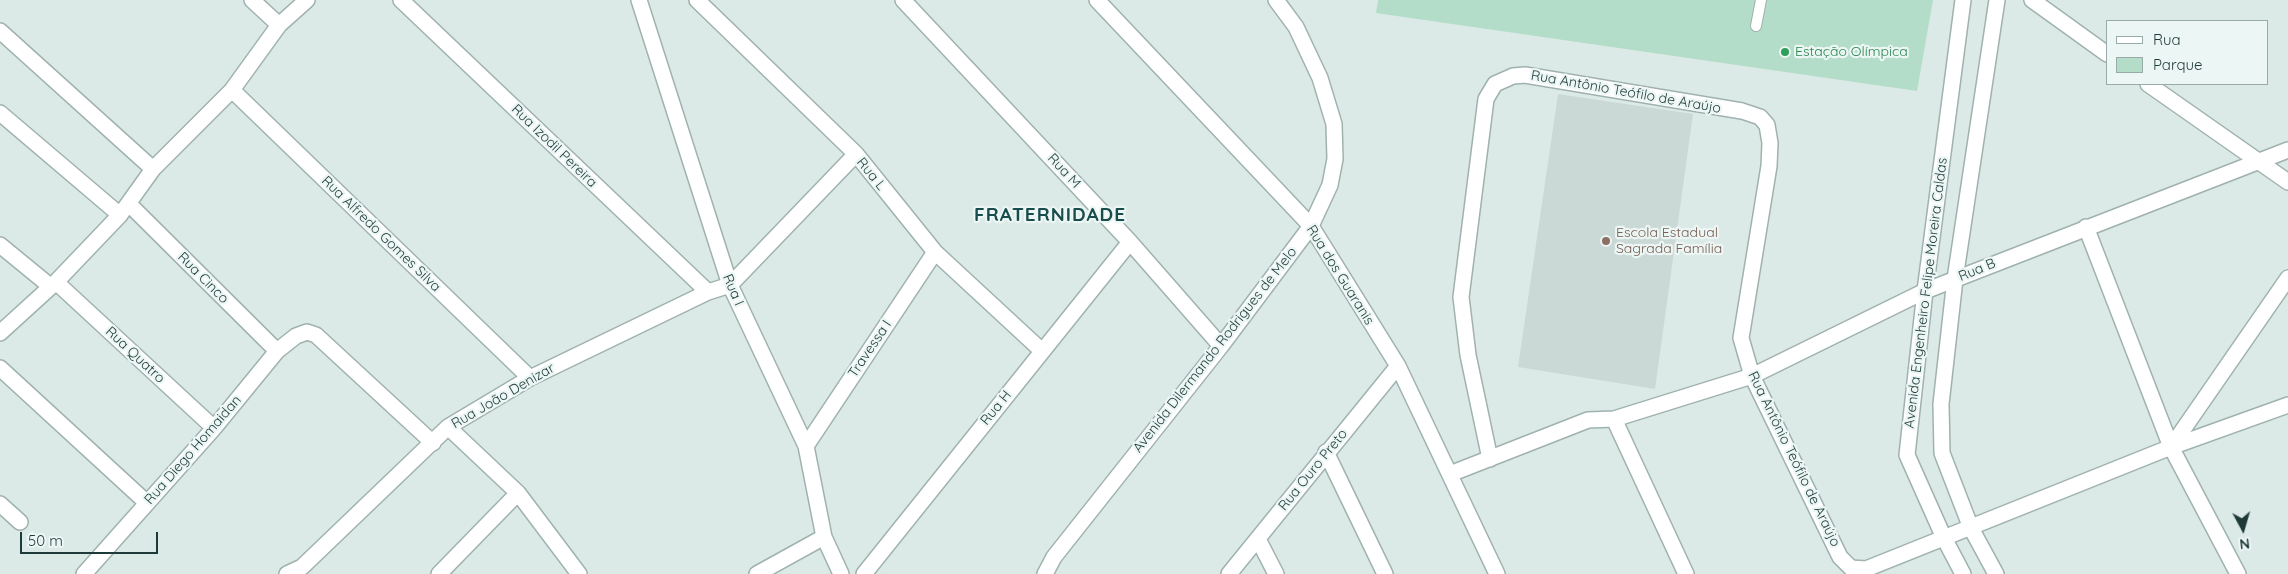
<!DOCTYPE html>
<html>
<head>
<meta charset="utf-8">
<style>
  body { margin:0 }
  #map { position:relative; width:2288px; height:574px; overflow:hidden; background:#dceae7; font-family:Quicksand,sans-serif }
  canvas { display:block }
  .legend { position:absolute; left:2106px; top:20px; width:162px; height:65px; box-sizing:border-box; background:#ecf6f4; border:1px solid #99aba9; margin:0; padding:6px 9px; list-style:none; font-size:15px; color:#1d3a38 }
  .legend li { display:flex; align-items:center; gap:10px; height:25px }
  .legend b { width:25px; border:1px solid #99aba9 }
  .north { position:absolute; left:2218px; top:504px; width:50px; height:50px; -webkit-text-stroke:4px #ecf6f4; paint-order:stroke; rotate:174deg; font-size:14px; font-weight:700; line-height:20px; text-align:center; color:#1d3a38 }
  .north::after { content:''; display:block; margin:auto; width:18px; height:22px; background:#1d3a38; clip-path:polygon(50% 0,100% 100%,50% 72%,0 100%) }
  .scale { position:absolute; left:20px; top:532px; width:138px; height:22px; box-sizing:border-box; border:2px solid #1d3a38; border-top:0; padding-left:6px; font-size:15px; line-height:18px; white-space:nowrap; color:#1d3a38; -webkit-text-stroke:4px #ecf6f4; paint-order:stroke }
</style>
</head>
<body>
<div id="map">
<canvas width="2288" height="574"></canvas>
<ul class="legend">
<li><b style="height:6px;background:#fff"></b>Rua</li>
<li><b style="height:14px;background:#b3ddc8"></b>Parque</li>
</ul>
<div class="north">N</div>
<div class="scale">50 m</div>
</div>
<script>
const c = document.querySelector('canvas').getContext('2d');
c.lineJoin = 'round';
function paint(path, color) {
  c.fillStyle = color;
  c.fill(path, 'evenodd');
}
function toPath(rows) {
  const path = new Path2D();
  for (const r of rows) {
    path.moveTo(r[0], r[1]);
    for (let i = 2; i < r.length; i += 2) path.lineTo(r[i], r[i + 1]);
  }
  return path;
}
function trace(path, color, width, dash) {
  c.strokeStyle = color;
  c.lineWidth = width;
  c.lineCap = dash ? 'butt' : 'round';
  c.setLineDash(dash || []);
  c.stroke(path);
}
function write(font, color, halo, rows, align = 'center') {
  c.font = font + ' Quicksand,sans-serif';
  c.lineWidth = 4.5;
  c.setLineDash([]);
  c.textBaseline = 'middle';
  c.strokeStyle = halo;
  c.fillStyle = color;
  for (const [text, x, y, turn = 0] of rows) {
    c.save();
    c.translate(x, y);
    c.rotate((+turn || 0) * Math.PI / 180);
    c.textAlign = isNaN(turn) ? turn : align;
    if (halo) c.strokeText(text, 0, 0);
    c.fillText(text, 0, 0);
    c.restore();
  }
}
paint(toPath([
  [1558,94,1693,114,1655,389,1518,367]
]), '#cad9d6');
paint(toPath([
  [1378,0,1933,0,1917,91,1376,13]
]), '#b3ddc8');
const service = toPath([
  [1756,26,1761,0]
]);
const minor = toPath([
  [252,0,279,25],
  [401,0,708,292],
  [639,0,730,285,806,446,824,537,841,574],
  [697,0,856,154,935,252,1042,351],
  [903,0,1130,242,1221,346],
  [1097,0,1311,226,1398,366,1497,574],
  [2032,0,2107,54],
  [0,31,153,169],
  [2148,84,2288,182],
  [232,90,530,378],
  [0,113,120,215],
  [129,204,277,351],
  [2086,227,2171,447,2238,574],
  [0,245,50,286],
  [56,282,214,428],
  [0,333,56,282,120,215,153,169,232,90,279,25,307,0],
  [0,368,147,503],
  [1614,419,1686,574],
  [448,427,518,493,579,574],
  [806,446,935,252],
  [2171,447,2288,278],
  [1326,452,1385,574],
  [1490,459,1468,355,1461,297,1486,99,1495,84,1513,76,1525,75,1742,111,1760,117,1767,125,1770,143,1769,166,1741,338,1752,376,1840,557,1851,568,1866,569,2171,447,2288,405],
  [1450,474,1588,420,1614,419,1752,376,1925,291,2288,150],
  [0,504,20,522],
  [1258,539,1276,574],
  [84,574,214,428,277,351,296,336,307,332,316,335,433,443],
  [287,574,302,567,448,427,530,378,708,292,730,285,856,154],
  [439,574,518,493],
  [757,574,824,537],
  [864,574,1130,242],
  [1045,574,1054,557,1221,346,1311,226,1330,185,1335,159,1334,124,1320,78,1296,27,1276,0],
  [1229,574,1398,366]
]);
const tertiary = toPath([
  [1963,0,1925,291,1907,455,1944,538,1963,574],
  [1996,574,1971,528,1942,453,1941,404,1955,279,1997,0]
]);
trace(service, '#9fb2af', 12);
trace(minor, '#9fb2af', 18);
trace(tertiary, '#9fb2af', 18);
trace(service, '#fff', 10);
trace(minor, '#fff', 15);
trace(tertiary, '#fff', 15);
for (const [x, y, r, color] of [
  [1785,52,5,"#2e9e5b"],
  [1606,241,5,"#8d6e63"]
]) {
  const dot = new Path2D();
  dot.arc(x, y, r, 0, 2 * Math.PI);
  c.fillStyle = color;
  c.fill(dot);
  trace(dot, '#ecf6f4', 2);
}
write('14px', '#27864d', '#ecf6f4', [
  ["Estação Olímpica",1795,52]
], 'left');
write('14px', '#1d3a38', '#ecf6f4', [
  ["Rua Antônio Teófilo de Araújo",1626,92,10],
  ["Rua Izodil Pereira",554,146,44],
  ["Rua M",1064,171,47],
  ["Rua L",871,174,51],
  ["Rua Alfredo Gomes Silva",381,234,44],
  ["Rua B",1977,270,-22],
  ["Rua dos Guaranis",1340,275,58],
  ["Rua Cinco",203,278,45],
  ["Rua I",733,290,67],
  ["Avenida Engenheiro Felipe Moreira Caldas",1926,293,-83],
  ["Travessa I",870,349,-56],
  ["Avenida Dilermando Rodrigues de Melo",1215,350,-52],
  ["Rua Quatro",135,355,43],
  ["Rua João Denizar",503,396,-30],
  ["Rua H",996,408,-51],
  ["Rua Diego Homaidan",193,450,-49],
  ["Rua Antônio Teófilo de Araújo",1794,459,64],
  ["Rua Ouro Preto",1313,470,-51]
]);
write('14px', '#785e54', '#ecf6f4', [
  ["Escola Estadual",1616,233],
  ["Sagrada Família",1616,249]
], 'left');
c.letterSpacing = '1px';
write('bold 19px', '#194c4c', '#ecf6f4', [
  ["FRATERNIDADE",1050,215]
]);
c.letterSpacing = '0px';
</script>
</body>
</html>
